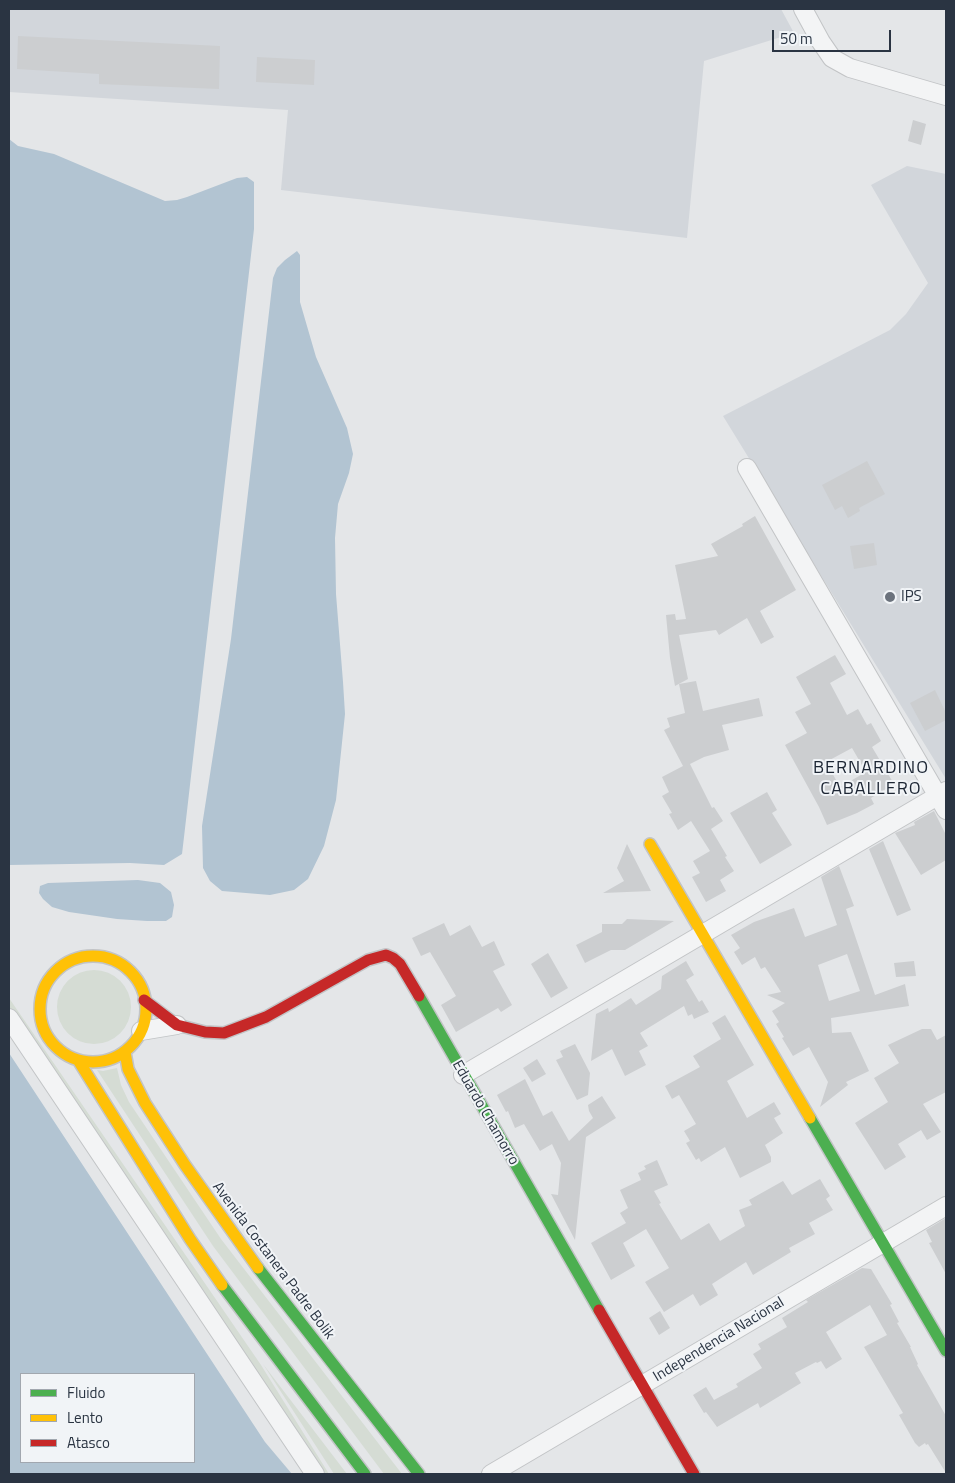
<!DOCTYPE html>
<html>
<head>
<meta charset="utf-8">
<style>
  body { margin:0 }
  #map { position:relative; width:955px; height:1483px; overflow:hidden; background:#e4e6e8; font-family:"Titillium Web",sans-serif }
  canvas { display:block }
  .frame { position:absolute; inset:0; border:10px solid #2a3442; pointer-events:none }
  .legend { position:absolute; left:20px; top:1373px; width:175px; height:90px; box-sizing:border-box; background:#f1f4f7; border:1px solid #a1a7af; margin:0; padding:6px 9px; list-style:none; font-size:15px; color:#2a3442 }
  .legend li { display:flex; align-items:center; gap:10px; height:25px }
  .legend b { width:25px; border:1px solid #a1a7af }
  .scale { position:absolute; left:772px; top:30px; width:119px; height:22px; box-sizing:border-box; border:2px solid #2a3442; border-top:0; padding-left:6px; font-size:15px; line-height:18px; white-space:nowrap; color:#2a3442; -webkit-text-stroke:4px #f1f4f7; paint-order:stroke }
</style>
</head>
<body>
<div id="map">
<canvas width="955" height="1483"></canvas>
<div class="frame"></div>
<ul class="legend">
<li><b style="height:6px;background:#4caf50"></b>Fluido</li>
<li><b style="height:6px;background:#ffc107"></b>Lento</li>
<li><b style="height:6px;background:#c62828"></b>Atasco</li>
</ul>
<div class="scale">50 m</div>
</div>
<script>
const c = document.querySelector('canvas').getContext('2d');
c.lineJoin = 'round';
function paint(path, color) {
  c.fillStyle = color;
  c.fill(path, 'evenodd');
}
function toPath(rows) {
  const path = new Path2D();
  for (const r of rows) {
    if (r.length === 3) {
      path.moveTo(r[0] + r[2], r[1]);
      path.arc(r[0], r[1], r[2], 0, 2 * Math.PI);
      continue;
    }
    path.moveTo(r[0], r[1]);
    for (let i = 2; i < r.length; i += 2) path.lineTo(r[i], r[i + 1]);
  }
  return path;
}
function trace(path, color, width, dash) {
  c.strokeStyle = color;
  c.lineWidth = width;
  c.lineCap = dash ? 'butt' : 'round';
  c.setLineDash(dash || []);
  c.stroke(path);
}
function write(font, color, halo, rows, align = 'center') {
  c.font = font + ' "Titillium Web",sans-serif';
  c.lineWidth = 4;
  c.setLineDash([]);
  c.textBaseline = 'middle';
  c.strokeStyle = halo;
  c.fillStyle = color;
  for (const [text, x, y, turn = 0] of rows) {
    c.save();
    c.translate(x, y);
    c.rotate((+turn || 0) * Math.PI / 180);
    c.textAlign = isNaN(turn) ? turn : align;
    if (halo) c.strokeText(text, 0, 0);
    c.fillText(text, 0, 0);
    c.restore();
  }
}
paint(toPath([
  [9,9,781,9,794,33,704,61,687,238,281,190,288,110,9,92],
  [907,166,946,174,946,779,723,416,890,330,906,314,928,283,871,185]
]), '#d2d6db');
paint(toPath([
  [94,1007,37],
  [9,998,261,1365,329,1474,317,1474,9,1014],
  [117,1068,121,1085,129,1102,221,1239,402,1474,384,1474,213,1246,97,1070,103,1071],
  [263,1364,347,1474,334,1474]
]), '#d5dcd4');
paint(toPath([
  [9,139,18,146,54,154,165,201,177,200,187,197,237,178,247,177,254,182,254,229,184,837,182,854,164,865,130,863,9,865],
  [297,251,300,255,300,302,316,357,347,428,353,454,349,473,338,504,335,538,336,594,343,682,345,714,336,800,324,846,308,879,294,890,270,895,222,891,210,881,203,868,202,826,231,639,273,278,277,268,285,260],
  [138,880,160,883,171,892,174,905,172,917,166,921,147,921,117,919,69,912,52,907,43,899,39,893,40,886,48,883],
  [9,1053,265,1442,292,1474,9,1474],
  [21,1374,194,1374,194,1462,21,1462]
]), '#b2c4d2');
paint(toPath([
  [18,36,220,46,219,89,99,84,99,74,17,69],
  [257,57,315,60,314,85,256,82],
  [913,120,926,124,921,145,908,141],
  [867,461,885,494,859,508,860,511,848,518,842,506,835,510,822,485],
  [755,516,796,590,760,611,774,637,761,644,747,618,719,635,716,630,679,635,688,679,675,686,670,658,666,615,675,614,676,620,686,619,675,565,718,556,711,544,743,526,742,524],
  [874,543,877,565,854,569,850,546],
  [835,655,846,674,830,683,847,715,858,709,867,725,871,723,881,741,872,747,894,784,871,798,874,804,857,813,827,825,819,807,785,745,807,733,795,712,811,704,796,677],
  [852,748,866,772,840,787,826,762],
  [696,681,703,711,759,698,763,716,722,725,729,750,704,757,690,764,712,808,714,807,723,821,711,829,727,856,725,857,734,871,720,880,726,891,706,902,692,877,700,873,693,861,710,851,691,821,678,830,669,814,672,813,662,796,669,792,662,777,683,766,664,730,670,727,667,718,685,713,679,684],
  [935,690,946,713,946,720,925,731,910,703],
  [767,792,777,810,772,813,792,845,760,864,730,813],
  [934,811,946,835,946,860,921,875,895,833,915,825,914,822],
  [883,841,911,910,897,916,869,849],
  [627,844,651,891,603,893,624,881,617,868],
  [839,866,854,906,846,909,875,995,905,984,909,1006,831,1018,832,1033,851,1032,869,1071,846,1082,848,1085,820,1107,828,1082,809,1047,793,1056,782,1038,784,1037,776,1024,779,1022,772,1011,785,1003,767,995,781,992,765,967,761,969,755,957,742,965,734,952,740,948,731,935,754,922,794,908,805,937,837,925,821,877],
  [847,954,860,991,829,1001,818,965],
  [627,919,674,921,625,950,611,950,585,963,576,945,602,932,602,924,622,924],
  [444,923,450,936,470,925,482,947,494,941,505,965,493,971,512,1005,501,1012,498,1008,456,1032,441,1005,456,996,430,952,421,956,412,938],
  [548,953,568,988,551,998,531,964],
  [686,961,694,975,686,980,699,1002,702,1000,709,1012,694,1019,692,1014,688,1016,684,1006,640,1033,648,1046,639,1051,646,1065,625,1076,612,1049,591,1061,596,1014,608,1008,609,1012,631,998,636,1005,661,989,662,976],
  [914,961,916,976,896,977,894,963],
  [725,1015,754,1065,727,1081,747,1118,774,1102,781,1114,774,1118,783,1133,765,1145,771,1157,771,1162,740,1178,725,1147,701,1162,699,1158,696,1160,686,1143,690,1141,684,1131,696,1124,679,1095,672,1099,665,1086,700,1067,693,1056,721,1039,712,1023],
  [922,1029,931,1029,937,1040,946,1035,946,1092,923,1104,941,1132,927,1140,921,1130,898,1144,906,1157,885,1170,855,1123,888,1102,874,1078,899,1063,888,1045],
  [575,1044,590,1073,588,1095,577,1100,556,1060,563,1057,560,1051],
  [537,1059,546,1074,532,1082,523,1068],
  [525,1079,543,1116,552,1111,569,1141,593,1118,589,1111,588,1105,602,1096,616,1118,586,1137,575,1240,551,1194,558,1195,561,1163,552,1144,540,1151,524,1124,515,1128,508,1111,506,1112,497,1095],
  [657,1160,668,1185,654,1191,661,1203,659,1204,681,1240,709,1223,720,1241,745,1226,739,1210,752,1205,749,1200,783,1181,792,1195,820,1179,830,1196,826,1199,833,1210,809,1223,815,1234,789,1248,791,1252,753,1275,746,1262,712,1284,718,1295,700,1306,693,1294,664,1312,645,1282,669,1268,646,1229,623,1243,635,1266,611,1280,591,1243,626,1223,620,1213,628,1208,620,1190,641,1180,638,1173,646,1169,644,1166],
  [946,1218,946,1274,929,1243,932,1242,926,1230],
  [862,1268,871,1269,892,1304,890,1305,899,1322,897,1323,911,1347,910,1347,918,1364,917,1365,946,1416,946,1473,928,1444,926,1445,925,1443,919,1447,915,1443,899,1415,903,1413,864,1347,887,1335,870,1305,826,1332,842,1359,826,1369,821,1361,817,1363,816,1362,795,1373,801,1383,760,1408,758,1403,717,1427,706,1412,704,1413,693,1395,706,1387,714,1400,738,1387,736,1384,762,1368,753,1354,761,1349,758,1344,787,1327,782,1318,808,1302,806,1300],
  [660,1311,670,1328,659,1335,649,1318]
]), '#ccced0');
const street = toPath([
  [803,9,821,42,832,58,850,68,946,96],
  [747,468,946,810],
  [9,1018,315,1474],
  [141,1031,177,1025],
  [463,1075,946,791],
  [491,1474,946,1206]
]);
const fast = toPath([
  [419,996,599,1310],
  [810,1118,946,1351],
  [258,1268,419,1474],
  [222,1285,365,1474]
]);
const slow = toPath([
  [650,844,810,1118],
  [93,1009,53],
  [125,1052,128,1069,145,1103,185,1165,258,1268],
  [78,1060,190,1239,222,1285]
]);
const jam = toPath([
  [144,1000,177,1025,205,1032,224,1033,266,1017,368,960,386,955,393,958,400,964,419,996],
  [599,1310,694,1474]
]);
trace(street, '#c2c4c6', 20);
trace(fast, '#c2c4c6', 14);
trace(slow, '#c2c4c6', 14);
trace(jam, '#c2c4c6', 14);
trace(street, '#f3f4f5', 18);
trace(fast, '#4caf50', 11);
trace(slow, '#ffc107', 11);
trace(jam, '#c62828', 11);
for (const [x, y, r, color] of [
  [890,597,6,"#6b727c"]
]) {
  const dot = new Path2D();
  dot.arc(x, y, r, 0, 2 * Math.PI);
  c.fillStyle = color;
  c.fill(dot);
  trace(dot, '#f1f4f7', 2);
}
write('15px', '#2a3442', '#f1f4f7', [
  ["IPS",901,597]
], 'left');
write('15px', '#2a3442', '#f1f4f7', [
  ["Eduardo Chamorro",485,1113,60],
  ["Avenida Costanera Padre Bolik",273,1261,53],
  ["Independencia Nacional",719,1340,-31]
]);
c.letterSpacing = '1px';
write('18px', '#1c2533', '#f1f4f7', [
  ["BERNARDINO",871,769],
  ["CABALLERO",871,790]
]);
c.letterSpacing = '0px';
</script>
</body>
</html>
